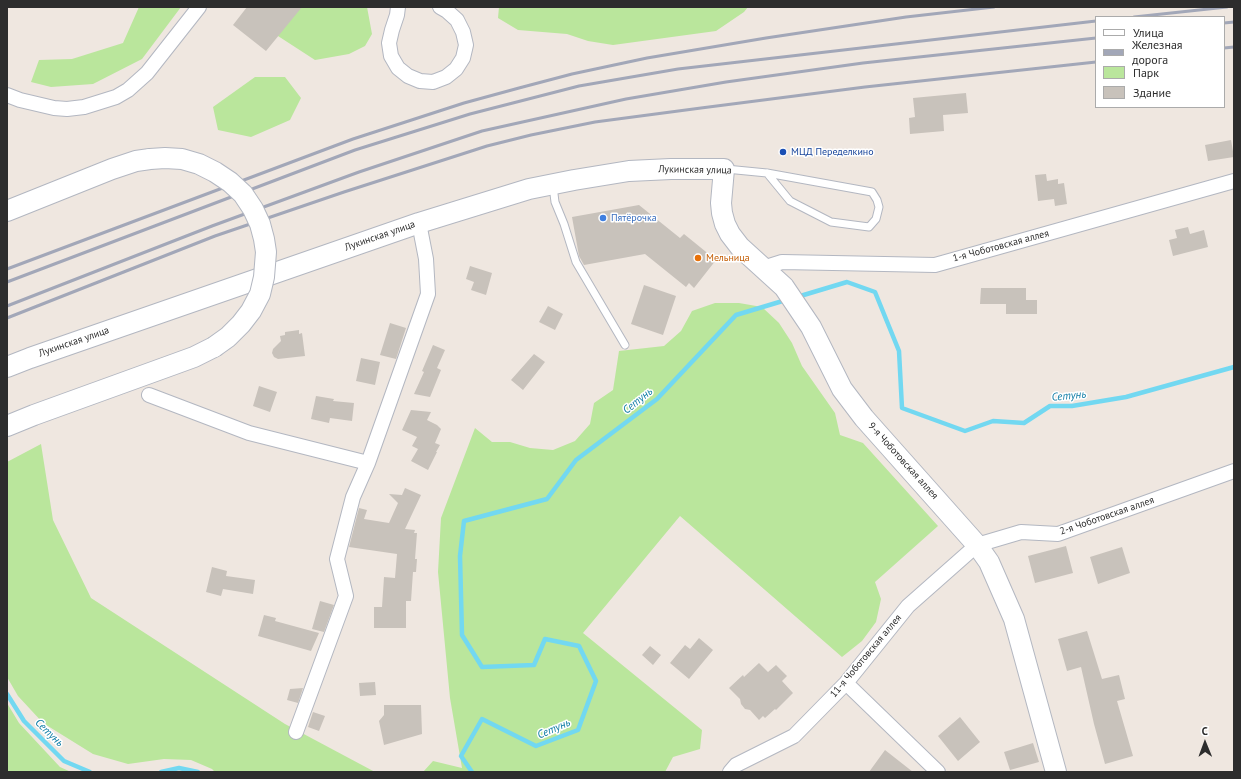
<!DOCTYPE html>
<html>
<head>
<meta charset="utf-8">
<style>
  body { margin:0 }
  #map { position:relative; width:1241px; height:779px; overflow:hidden; background:#efe7e0; font-family:"PT Sans",sans-serif }
  canvas { display:block }
  .frame { position:absolute; inset:0; border:8px solid #2d2d2d; pointer-events:none }
  .legend { position:absolute; left:1095px; top:16px; width:130px; height:92px; box-sizing:border-box; background:#fff; border:1px solid #ababab; margin:0; padding:5px 7px; list-style:none; font-size:12px; color:#2d2d2d }
  .legend li { display:flex; align-items:center; gap:8px; height:20px }
  .legend b { width:20px; border:1px solid #ababab }
  .north { position:absolute; left:1185px; top:723px; width:40px; height:40px; -webkit-text-stroke:3px #fff; paint-order:stroke; rotate:359deg; font-size:11px; font-weight:700; line-height:16px; text-align:center; color:#2d2d2d }
  .north::after { content:''; display:block; margin:auto; width:14px; height:18px; background:#2d2d2d; clip-path:polygon(50% 0,100% 100%,50% 72%,0 100%) }
</style>
</head>
<body>
<div id="map">
<canvas width="1241" height="779"></canvas>
<div class="frame"></div>
<ul class="legend">
<li><b style="height:5px;background:#fff"></b>Улица</li>
<li><b style="height:5px;background:#a2a7b8"></b>Железная дорога</li>
<li><b style="height:11px;background:#bae69c"></b>Парк</li>
<li><b style="height:11px;background:#c8c2bb"></b>Здание</li>
</ul>
<div class="north">С</div>
</div>
<script>
const c = document.querySelector('canvas').getContext('2d');
c.lineJoin = 'round';
function paint(path, color) {
  c.fillStyle = color;
  c.fill(path, 'evenodd');
}
function toPath(rows) {
  const path = new Path2D();
  for (const r of rows) {
    path.moveTo(r[0], r[1]);
    for (let i = 2; i < r.length; i += 2) path.lineTo(r[i], r[i + 1]);
  }
  return path;
}
function trace(path, color, width, dash) {
  c.strokeStyle = color;
  c.lineWidth = width;
  c.lineCap = dash ? 'butt' : 'round';
  c.setLineDash(dash || []);
  c.stroke(path);
}
function write(font, color, halo, rows, align = 'center') {
  c.font = font + ' "PT Sans",sans-serif';
  c.lineWidth = 3;
  c.setLineDash([]);
  c.textBaseline = 'middle';
  c.strokeStyle = halo;
  c.fillStyle = color;
  for (const [text, x, y, turn = 0] of rows) {
    c.save();
    c.translate(x, y);
    c.rotate((+turn || 0) * Math.PI / 180);
    c.textAlign = isNaN(turn) ? turn : align;
    if (halo) c.strokeText(text, 0, 0);
    c.fillText(text, 0, 0);
    c.restore();
  }
}
paint(toPath([
  [139,7,181,7,142,59,93,84,51,87,31,82,39,60,72,59,123,43],
  [258,7,367,7,372,34,365,46,349,54,315,60,278,36],
  [499,7,748,7,744,12,716,31,613,45,588,41,567,34,518,30,498,18],
  [255,77,285,77,301,98,290,120,251,137,218,130,213,107],
  [715,303,739,303,762,307,779,323,792,343,802,366,835,413,840,435,863,443,938,526,875,582,881,599,876,622,862,641,842,657,680,516,583,633,702,730,700,749,673,757,665,772,423,772,433,761,462,768,450,698,438,572,441,518,475,428,492,442,510,442,530,448,553,450,575,441,590,424,594,403,613,390,619,351,664,346,681,331,692,311],
  [41,444,53,520,91,598,285,724,375,772,215,772,212,769,191,760,164,759,128,764,93,754,43,723,18,696,7,677,7,462],
  [7,703,19,723,60,767,71,772,7,772]
]), '#bae69c');
trace(toPath([
  [797,297,847,282,875,292,899,351,902,408,965,431,993,421,1024,423,1050,406,1072,406,1126,397,1234,367],
  [7,694,24,721,64,761,90,772],
  [161,772,179,768,198,772],
  [472,772,461,756,482,719,536,746,578,730,596,681,579,646,545,639,534,665,482,667,462,635,460,556,464,521,547,499,576,460,657,399,736,315,786,300]
]), '#72d8f1', 4.5);
paint(toPath([
  [247,7,302,7,266,51,233,25],
  [966,93,968,113,943,115,944,131,910,134,909,118,915,117,913,98],
  [1231,140,1234,157,1208,161,1205,145],
  [1046,174,1047,181,1058,179,1058,184,1064,183,1067,204,1055,206,1054,199,1038,201,1035,175],
  [639,205,680,238,684,234,716,260,694,288,689,283,686,287,645,254,584,265,579,256,572,217],
  [1188,227,1190,234,1204,230,1208,247,1173,256,1169,240,1177,238,1175,230],
  [470,266,492,273,486,295,471,290,474,282,466,279],
  [644,285,676,296,663,335,631,324],
  [981,288,1026,288,1026,300,1037,300,1037,314,1006,314,1006,304,980,304],
  [548,306,563,314,555,330,539,322],
  [390,323,406,328,396,359,380,355],
  [299,330,299,334,302,333,305,356,278,359,274,357,272,353,273,349,281,341,280,336,285,335,285,332],
  [433,345,445,350,437,368,441,370,430,397,414,394,424,372,422,371],
  [534,354,545,362,523,390,511,380],
  [361,358,380,362,375,385,356,381],
  [259,386,277,392,270,412,253,406],
  [316,396,334,399,333,401,354,403,352,421,330,418,329,423,311,419],
  [411,410,431,412,427,420,437,425,441,429,435,443,440,445,436,452,437,452,428,470,411,461,418,449,412,446,417,437,402,430],
  [405,488,421,495,405,529,415,530,414,533,417,533,415,559,417,559,416,572,413,572,411,601,406,601,406,628,374,628,374,607,382,607,384,577,395,578,397,554,349,547,359,508,367,510,364,519,389,523,398,503,389,494,402,495],
  [1066,546,1073,573,1035,583,1028,556],
  [1122,547,1130,573,1098,584,1090,557],
  [212,567,227,571,226,576,255,580,253,594,223,589,221,596,206,592],
  [320,601,334,605,324,632,312,629],
  [264,615,276,618,275,621,319,633,311,651,258,636],
  [1087,631,1102,679,1119,675,1125,699,1117,701,1133,756,1105,764,1094,724,1081,667,1067,671,1058,639],
  [699,638,713,650,689,679,670,663,685,645,690,649],
  [650,646,661,655,653,665,642,655],
  [759,663,768,672,776,665,787,676,782,681,793,693,776,710,775,709,765,718,763,716,759,720,750,710,745,709,741,704,740,699,729,688,743,675,744,677],
  [375,682,376,695,360,696,359,683],
  [303,688,298,703,287,700,290,689],
  [384,705,421,705,422,734,384,745,379,721,384,715],
  [313,712,325,716,319,731,308,727],
  [960,717,980,742,958,761,938,736],
  [1033,743,1039,762,1010,770,1004,752],
  [885,750,913,772,869,772]
]), '#c8c2bb');
const lane = toPath([
  [726,169,767,173,872,192,877,200,879,207,876,219,869,227,831,222,790,201,767,173],
  [553,186,555,202,564,224,576,262,625,345]
]);
const street = toPath([
  [398,7,397,15,392,30,389,43,391,56,398,68,408,76,420,81,433,82,446,77,456,69,463,58,466,45,463,32,457,20,447,11,440,7],
  [7,95,20,100,54,108,67,109,84,107,116,97,128,90,147,73,199,7],
  [763,268,782,262,935,265,1234,181],
  [149,395,249,433,368,463],
  [846,683,938,772],
  [296,732,346,596,337,559,353,497,368,463,428,294,426,259,419,223],
  [730,772,736,765,794,736,846,683,908,606,977,545,1021,532,1058,534,1234,471]
]);
const secondary = toPath([
  [7,211,112,169,136,161,150,159],
  [7,367,30,358,419,223,529,189,574,180,629,171,671,169,724,169,721,203,722,213,725,224,730,234,740,247,784,287,811,327,842,389,864,418,977,545,989,562,1014,619,1056,772],
  [7,426,34,415,172,365,194,357,214,347]
]);
trace(lane, '#b3b7c1', 9);
trace(street, '#b3b7c1', 16);
trace(secondary, '#b3b7c1', 22);
trace(lane, '#fff', 7);
trace(street, '#fff', 14);
trace(secondary, '#fff', 20);
trace(toPath([
  [1134,17,1227,7],
  [1224,23,1234,22],
  [1224,48,1234,47],
  [7,269,353,139,464,103,519,88,572,74,647,58,766,38,906,17,994,7],
  [7,282,355,150,470,114,579,86,678,69,1096,21],
  [7,306,212,226,359,172,482,131,626,99,726,82,863,63,1096,38],
  [7,318,215,236,344,192,487,146,531,135,595,122,701,108,865,87,1096,62]
]), '#a2a7b8', 3);
const secondaryBridge = toPath([
  [150,159,165,158,182,159,199,164,215,172,230,182,243,194,253,209,260,224,264,239,266,252,264,277,260,294,251,311,241,324,228,337,214,347]
]);
trace(secondaryBridge, '#b3b7c1', 22, []);
trace(secondaryBridge, '#fff', 20);
for (const [x, y, r, color] of [
  [783,152,4,"#1a4fb4"],
  [603,218,4,"#3f7fe0"],
  [698,258,4,"#e8710a"]
]) {
  const dot = new Path2D();
  dot.arc(x, y, r, 0, 2 * Math.PI);
  c.fillStyle = color;
  c.fill(dot);
  trace(dot, '#fff', 1.5);
}
write('10px', '#164399', '#fff', [
  ["МЦД Переделкино",791,152]
], 'left');
write('10px', '#2d2d2d', '#fff', [
  ["Лукинская улица",695,170,1],
  ["Лукинская улица",380,236,-19],
  ["1-я Чоботовская аллея",1001,246,-15],
  ["Лукинская улица",74,342,-19],
  ["9-я Чоботовская аллея",903,461,48],
  ["2-я Чоботовская аллея",1107,516,-19],
  ["11-я Чоботовская аллея",866,656,-50]
]);
write('10px', '#366cbe', '#fff', [
  ["Пятёрочка",611,218]
], 'left');
write('10px', '#c56008', '#fff', [
  ["Мельница",706,258]
], 'left');
write('italic 11px', '#0b7aa4', '#fff', [
  ["Сетунь",1069,396,-5],
  ["Сетунь",638,401,-39],
  ["Сетунь",554,729,-23],
  ["Сетунь",49,733,44]
]);
</script>
</body>
</html>
